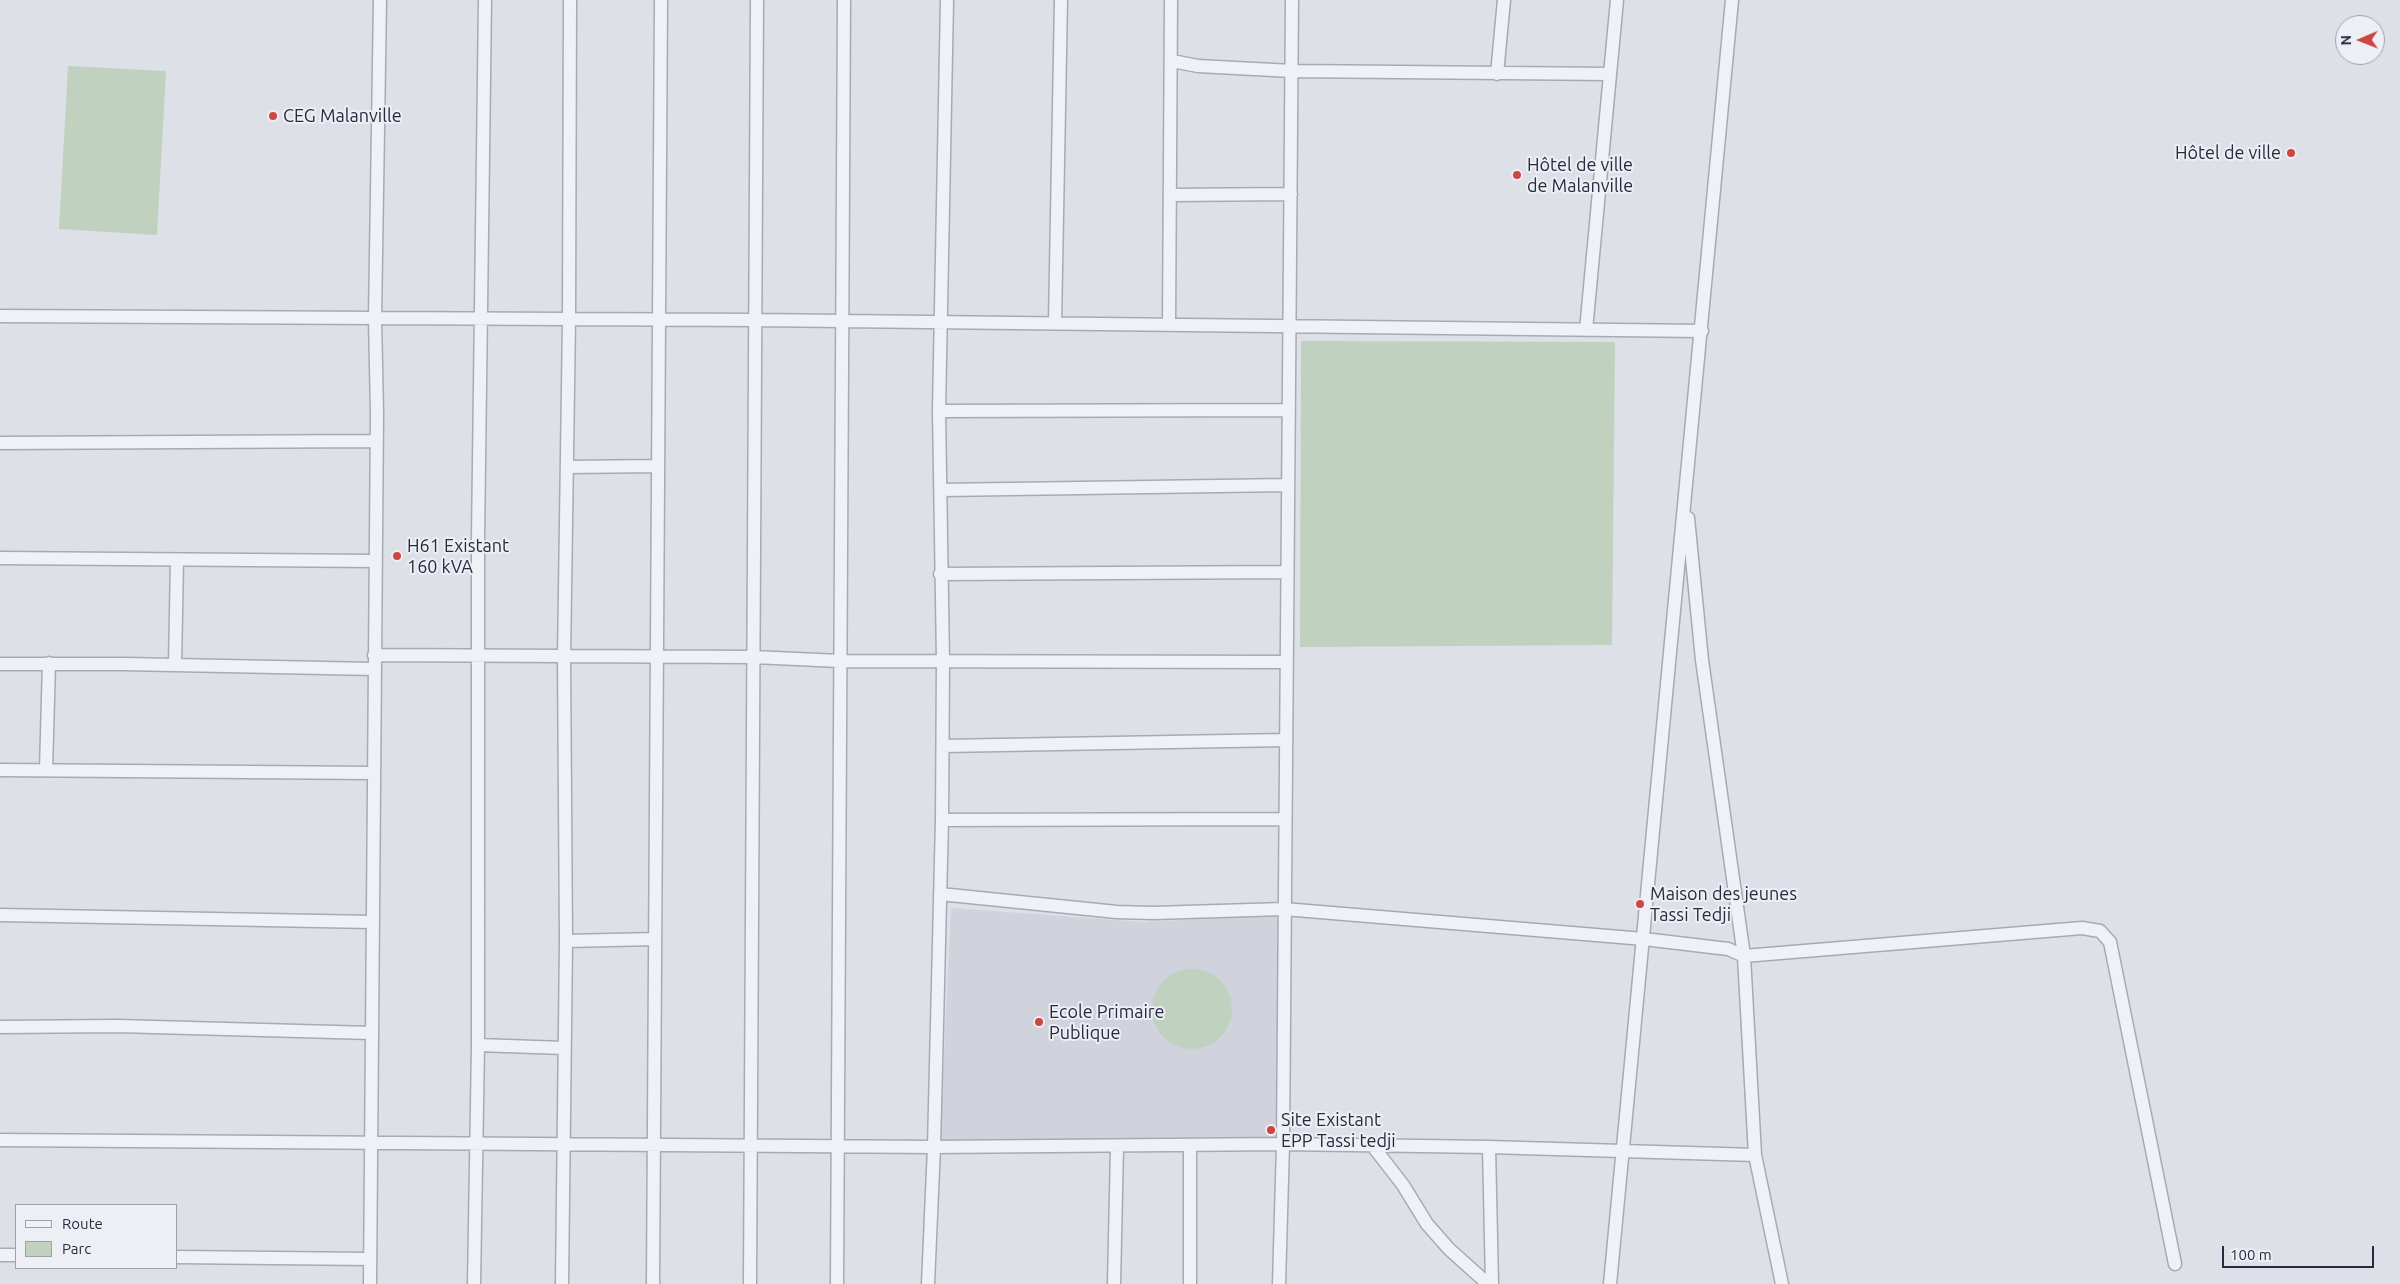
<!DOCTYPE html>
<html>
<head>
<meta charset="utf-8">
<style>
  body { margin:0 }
  #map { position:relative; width:2400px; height:1284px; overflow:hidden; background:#dee0e7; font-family:Ubuntu,sans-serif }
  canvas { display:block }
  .legend { position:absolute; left:15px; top:1204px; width:162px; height:65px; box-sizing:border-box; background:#edeff5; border:1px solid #9ea1ac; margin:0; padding:6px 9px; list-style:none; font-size:15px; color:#272b3e }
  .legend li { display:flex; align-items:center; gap:10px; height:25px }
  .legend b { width:25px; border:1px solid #9ea1ac }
  .north { position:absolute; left:2335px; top:15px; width:50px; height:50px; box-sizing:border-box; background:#edeff5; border:1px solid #9ea1ac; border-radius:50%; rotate:269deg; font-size:14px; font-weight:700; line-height:20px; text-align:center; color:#272b3e }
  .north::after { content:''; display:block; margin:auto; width:18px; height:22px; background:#cd4642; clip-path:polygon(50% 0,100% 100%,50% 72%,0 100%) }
  .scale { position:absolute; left:2222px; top:1246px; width:152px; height:22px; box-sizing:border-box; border:2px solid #272b3e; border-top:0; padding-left:6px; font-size:15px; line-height:18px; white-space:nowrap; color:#272b3e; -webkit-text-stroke:4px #edeff5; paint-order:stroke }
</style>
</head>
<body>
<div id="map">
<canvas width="2400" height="1284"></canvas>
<ul class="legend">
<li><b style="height:6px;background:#f0f1f6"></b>Route</li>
<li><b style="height:14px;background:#c0d1bf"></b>Parc</li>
</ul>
<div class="north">N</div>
<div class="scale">100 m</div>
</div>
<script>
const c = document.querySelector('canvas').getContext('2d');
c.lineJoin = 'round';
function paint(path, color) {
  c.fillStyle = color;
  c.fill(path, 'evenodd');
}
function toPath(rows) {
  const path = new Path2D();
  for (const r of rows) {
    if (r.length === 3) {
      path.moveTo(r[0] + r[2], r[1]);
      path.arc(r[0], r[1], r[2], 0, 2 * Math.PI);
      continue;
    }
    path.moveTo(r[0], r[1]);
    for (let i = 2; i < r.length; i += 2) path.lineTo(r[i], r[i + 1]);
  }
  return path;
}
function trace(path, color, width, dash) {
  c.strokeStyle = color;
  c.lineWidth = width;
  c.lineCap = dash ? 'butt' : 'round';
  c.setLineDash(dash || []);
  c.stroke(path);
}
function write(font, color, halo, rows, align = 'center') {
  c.font = font + ' Ubuntu,sans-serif';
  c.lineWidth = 4;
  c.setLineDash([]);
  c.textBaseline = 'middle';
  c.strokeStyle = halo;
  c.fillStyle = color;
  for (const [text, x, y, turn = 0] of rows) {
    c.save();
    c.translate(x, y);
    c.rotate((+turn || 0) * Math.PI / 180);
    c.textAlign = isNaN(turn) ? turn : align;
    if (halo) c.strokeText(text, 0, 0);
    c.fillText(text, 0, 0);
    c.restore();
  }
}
paint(toPath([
  [951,908,1144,922,1277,915,1278,1139,940,1142]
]), '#d0d2dc');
paint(toPath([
  [68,66,166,71,157,235,59,229],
  [1301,341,1615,342,1612,645,1300,647],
  [1192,1009,40]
]), '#c0d1bf');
const minor = toPath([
  [1172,61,1198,66,1292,71,1610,74],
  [1497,74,1504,0],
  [1171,195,1291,194],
  [0,316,756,320,1702,331],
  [1055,323,1061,0],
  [1169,324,1171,0],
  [1586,330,1617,0],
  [939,411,1289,410],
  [0,443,376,441],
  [567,467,658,466],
  [941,490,1288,485],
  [1688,518,1702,660,1744,956,1755,1155,1782,1284],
  [0,558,375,561],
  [940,574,1287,572],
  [374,655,753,657,840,661,1286,662],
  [0,664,124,664,374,669],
  [175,665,177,560],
  [943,746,1285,740],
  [0,770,373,773],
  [46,770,49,663],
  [942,820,1284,819],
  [940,894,1117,912,1153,913,1284,909,1644,939,1728,949,1744,956,2082,928,2100,931,2110,942,2175,1264],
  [0,915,372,922],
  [566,941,655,939],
  [0,1027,118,1026,371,1033],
  [478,1045,564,1048],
  [0,1140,934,1147,1283,1144,1489,1147,1755,1155],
  [1372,1145,1403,1185,1427,1224,1449,1249,1488,1284],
  [1489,1147,1492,1284],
  [0,1255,16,1255],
  [176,1257,370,1259],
  [370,1284,377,413,375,319,380,0],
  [474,1284,478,1045,478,540,485,0],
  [562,1284,566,941,564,658,569,320,570,0],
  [653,1284,661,0],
  [750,1284,757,0],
  [837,1284,844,0],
  [928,1284,934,1147,942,820,943,661,939,411,947,0],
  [1114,1284,1117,1147],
  [1190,1284,1190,1146],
  [1279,1284,1283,1144,1292,0],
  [1610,1284,1732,0]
]);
trace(minor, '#a7aab4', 15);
trace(minor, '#f0f1f6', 12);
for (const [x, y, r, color] of [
  [273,116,5,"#cd4642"],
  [2291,153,5,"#cd4642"],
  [1517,175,5,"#cd4642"],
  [397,556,5,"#cd4642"],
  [1640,904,5,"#cd4642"],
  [1039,1022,5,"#cd4642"],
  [1271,1130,5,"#cd4642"]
]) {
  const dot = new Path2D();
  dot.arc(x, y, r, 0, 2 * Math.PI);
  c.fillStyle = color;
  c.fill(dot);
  trace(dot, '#edeff5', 2);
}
write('18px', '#272b3e', '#edeff5', [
  ["CEG Malanville",283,116],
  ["Hôtel de ville",2281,153,"right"],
  ["Hôtel de ville",1527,165],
  ["de Malanville",1527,186],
  ["H61 Existant",407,546],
  ["160 kVA",407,567],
  ["Maison des jeunes",1650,894],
  ["Tassi Tedji",1650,915],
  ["Ecole Primaire",1049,1012],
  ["Publique",1049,1033],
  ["Site Existant",1281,1120],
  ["EPP Tassi tedji",1281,1141]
], 'left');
</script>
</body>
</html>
